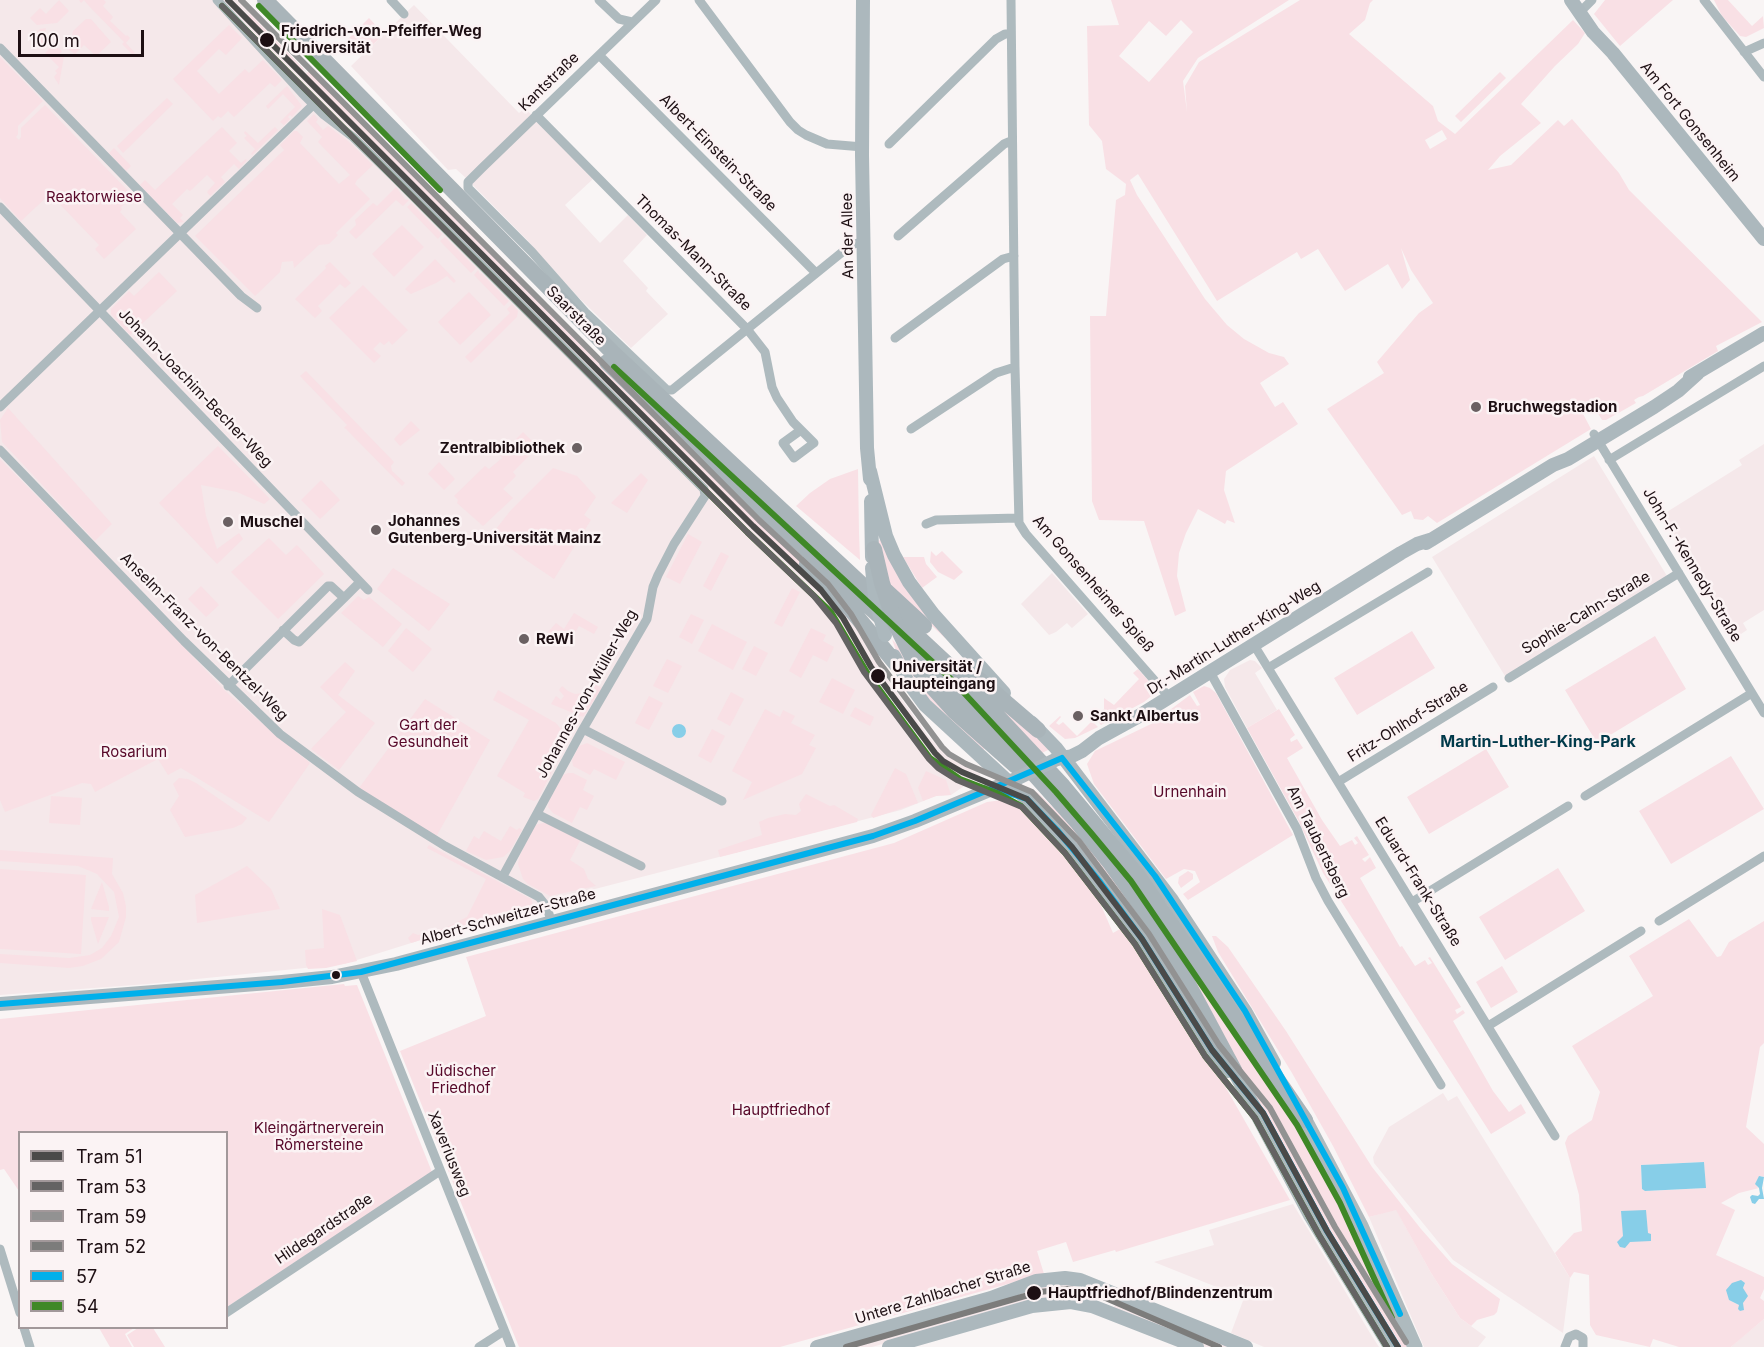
<!DOCTYPE html>
<html>
<head>
<meta charset="utf-8">
<style>
  body { margin:0 }
  #map { position:relative; width:1764px; height:1347px; overflow:hidden; background:#f9f5f5; font-family:Inter,sans-serif }
  canvas { display:block }
  .legend { position:absolute; left:18px; top:1131px; width:210px; height:198px; box-sizing:border-box; background:#fbf3f4; border:2px solid #a2989a; margin:0; padding:8px 10px; list-style:none; font-size:18px; color:#1d0f13 }
  .legend li { display:flex; align-items:center; gap:12px; height:30px }
  .legend b { width:30px; border:2px solid #a2989a }
  .scale { position:absolute; left:18px; top:30px; width:126px; height:27px; box-sizing:border-box; border:3px solid #1d0f13; border-top:0; padding-left:8px; font-size:18px; line-height:21px; white-space:nowrap; color:#1d0f13; -webkit-text-stroke:4px #fbf3f4; paint-order:stroke }
</style>
</head>
<body>
<div id="map">
<canvas width="1764" height="1347"></canvas>
<ul class="legend">
<li><b style="height:8px;background:#4a4a49"></b>Tram 51</li>
<li><b style="height:8px;background:#646363"></b>Tram 53</li>
<li><b style="height:8px;background:#929292"></b>Tram 59</li>
<li><b style="height:8px;background:#7c7c7b"></b>Tram 52</li>
<li><b style="height:8px;background:#00b0eb"></b>57</li>
<li><b style="height:8px;background:#3f8827"></b>54</li>
</ul>
<div class="scale">100 m</div>
</div>
<script>
const c = document.querySelector('canvas').getContext('2d');
c.lineJoin = 'round';
function paint(path, color) {
  c.fillStyle = color;
  c.fill(path, 'evenodd');
}
function toPath(rows) {
  const path = new Path2D();
  for (const r of rows) {
    if (r.length === 3) {
      path.moveTo(r[0] + r[2], r[1]);
      path.arc(r[0], r[1], r[2], 0, 2 * Math.PI);
      continue;
    }
    path.moveTo(r[0], r[1]);
    for (let i = 2; i < r.length; i += 2) path.lineTo(r[i], r[i + 1]);
  }
  return path;
}
function trace(path, color, width, dash) {
  c.strokeStyle = color;
  c.lineWidth = width;
  c.lineCap = dash ? 'butt' : 'round';
  c.setLineDash(dash || []);
  c.stroke(path);
}
function write(font, color, halo, rows, align = 'center') {
  c.font = font + ' Inter,sans-serif';
  c.lineWidth = 5;
  c.setLineDash([]);
  c.textBaseline = 'middle';
  c.strokeStyle = halo;
  c.fillStyle = color;
  for (const [text, x, y, turn = 0] of rows) {
    c.save();
    c.translate(x, y);
    c.rotate((+turn || 0) * Math.PI / 180);
    c.textAlign = isNaN(turn) ? turn : align;
    if (halo) c.strokeText(text, 0, 0);
    c.fillText(text, 0, 0);
    c.restore();
  }
}
paint(toPath([
  [0,0,237,0,308,73,394,157,845,609,878,666,929,737,949,756,967,766,980,770,980,782,973,780,951,795,936,796,901,810,533,905,344,964,148,984,0,995],
  [858,653,922,741,928,751,915,746,864,676],
  [414,5,519,113,525,108,593,179,565,205,600,243,628,215,647,235,623,261,648,288,646,291,668,314,631,348,577,296,527,240,466,178,456,169,448,170,351,66],
  [1764,444,1764,610,1743,623,1747,630,1735,638,1718,611,1720,609,1662,515,1742,465,1739,460],
  [1594,456,1667,576,1505,676,1432,557],
  [1052,573,1088,614,1072,628,1067,623,1056,632,1049,635,1021,604],
  [1250,660,1255,661,1262,668,1255,673,1277,710,1247,728,1225,687,1224,679,1230,670],
  [1443,1093,1448,1101,1457,1096,1570,1278,1563,1333,1453,1260,1374,1163,1373,1157,1389,1127],
  [1293,1204,1370,1333,1379,1347,1264,1347,1231,1333,1244,1298,1154,1262,1214,1245,1209,1230],
  [1396,1209,1431,1273,1460,1318,1486,1337,1478,1347,1424,1347,1369,1217],
  [1062,1284,1080,1285,1090,1290,1091,1295,1085,1299,1002,1310,872,1347,832,1347,1035,1288],
  [1117,1302,1234,1347,1203,1347,1113,1308],
  [1764,1319,1764,1347,1731,1347,1741,1338]
]), '#f5e8ea');
paint(toPath([
  [59,0,69,11,57,23,37,25,30,18,40,8,46,14],
  [79,0,104,0,106,2,103,6,113,17,110,21,126,36,127,35,130,38,126,43,135,53,132,54,122,44,124,42,88,5,84,0,81,3],
  [1111,0,1289,0,1198,58,1183,81,1187,112,1185,86,1199,62,1300,0,1373,0,1370,3,1365,20,1349,34,1433,106,1438,121,1455,134,1573,20,1585,33,1578,44,1555,66,1521,104,1541,123,1500,156,1488,170,1511,165,1558,120,1564,126,1572,119,1619,173,1629,190,1762,322,1716,346,1718,351,1643,396,1639,397,1634,400,1636,403,1606,420,1602,420,1593,405,1581,410,1591,429,1437,523,1428,516,1423,520,1414,519,1411,511,1402,515,1327,409,1384,373,1377,362,1419,313,1433,303,1411,270,1401,248,1410,280,1402,289,1388,264,1345,291,1318,249,1301,259,1297,252,1217,301,1138,174,1130,180,1137,195,1205,299,1227,325,1244,339,1269,353,1284,357,1289,364,1260,383,1275,407,1283,402,1298,424,1226,471,1224,490,1235,523,1227,520,1225,524,1198,509,1186,533,1179,553,1177,576,1186,611,1175,616,1144,521,1099,520,1092,501,1090,316,1106,316,1116,200,1125,195,1126,184,1106,169,1102,141,1089,125,1087,26,1119,25],
  [1181,20,1193,32,1149,82,1119,56,1149,21,1166,36],
  [1442,130,1447,139,1430,149,1425,140],
  [1605,0,1673,0,1620,46,1594,14],
  [1714,0,1728,0,1752,26,1763,16,1764,28,1746,37,1740,36,1722,16],
  [250,14,304,69,301,72,247,16],
  [369,18,384,34,362,55,347,40],
  [86,19,91,19,111,42,96,56,84,45,75,54,69,50,73,31],
  [229,25,242,38,226,55,219,49,197,71,219,94,245,69,249,73,263,60,282,80,275,87,270,83,234,117,228,111,221,118,218,116,213,121,173,79],
  [46,28,45,32,50,38,40,47,31,38,40,29],
  [53,45,62,51,60,54,64,56,59,85,54,77,57,73,55,71,59,67,45,53],
  [0,57,43,101,18,126,18,134,16,137,19,140,21,137,21,128,45,105,133,196,121,207,122,209,120,212,136,229,104,259,95,249,99,245,50,194,21,221,0,198],
  [310,70,662,427,819,580,815,584,777,549,355,127,305,75],
  [1500,72,1506,78,1461,122,1455,116],
  [287,86,302,106,292,117,290,115,288,117,290,119,284,125,280,122,295,107,283,94,268,109,266,106],
  [167,98,173,104,123,153,117,146],
  [314,114,318,119,316,122,323,130,328,126,348,141,373,165,357,180,355,184,370,199,336,233,338,235,329,244,319,245,294,268,293,261,282,262,280,272,255,296,195,236,282,152,284,150,280,145,294,131,297,131,303,137,300,143,339,184,350,175,318,142,322,137,307,121],
  [222,127,237,143,229,151,241,163,246,159,247,160,239,169,234,164,221,177,225,182,210,196,207,192,215,183,207,175,190,191,187,189,172,204,183,215,180,218,184,222,177,223,140,185,145,180,155,190],
  [275,127,278,130,252,155,251,154,255,149,244,138,247,136,244,133,245,131,258,143],
  [114,148,131,166,126,171,109,153],
  [396,187,405,199,409,200,403,206,396,200,356,239,349,232,356,225,355,220,373,203,377,206],
  [411,203,442,234,438,239,407,207],
  [402,225,424,247,394,277,372,254],
  [445,237,476,268,471,273,440,241],
  [435,259,456,281,454,283,447,276,436,283,411,294,405,289],
  [330,262,351,283,345,288,340,284,318,306,322,311,315,318,295,299,326,268,325,266],
  [478,270,480,274,481,273,509,301,504,306,474,275],
  [159,272,177,291,130,335,111,314,111,309,129,291,134,296],
  [363,285,408,330,392,345,389,341,384,345,380,342,373,349,381,356,374,363,329,318],
  [469,292,491,315,460,345,438,322],
  [512,304,518,311,517,317,471,363,465,357,510,313,507,309],
  [306,371,394,462,391,466,392,471,405,483,402,486,346,429,344,428,347,425,300,376],
  [8,408,112,524,95,541,2,442,0,420],
  [411,421,420,430,400,446,394,439],
  [523,432,538,447,513,472,516,476,503,489,513,498,483,526,457,503,458,500,454,496,485,466,489,469,502,458,500,455],
  [218,446,270,499,264,504,237,492,201,485,206,516,217,549,239,533,243,539,217,564,159,503],
  [0,459,144,604,224,690,279,738,310,763,269,822,181,768,168,775,158,759,95,792,91,784,82,783,5,812,0,800],
  [439,462,455,479,444,490,428,474],
  [553,468,577,476,596,497,584,515,591,520,554,579,526,560,492,534,511,510],
  [858,469,859,533,860,560,796,506,810,493,830,479],
  [641,473,648,480,627,513,611,503],
  [321,480,340,500,320,519,301,500],
  [688,534,702,542,680,584,666,577],
  [269,538,286,555,297,545,324,574,278,619,231,572],
  [885,539,947,636,945,638,885,583,876,541],
  [931,551,936,556,942,551,963,572,954,580,938,572,930,562],
  [721,552,729,556,711,591,703,586],
  [903,557,924,557,926,564,937,577,922,588],
  [393,568,450,604,429,631,377,589],
  [201,586,219,605,206,617,188,599],
  [792,588,800,592,782,627,774,623],
  [358,596,364,600,369,597,402,624,383,647,341,613],
  [574,613,598,627,594,634,579,626,566,647,548,632,556,623,564,629],
  [691,614,704,620,692,644,679,637],
  [712,624,747,642,733,670,698,651],
  [406,628,432,649,413,672,388,651],
  [811,628,826,635,823,641,834,647,827,662,813,655,801,678,789,671],
  [1412,631,1435,668,1357,715,1334,678],
  [1655,636,1686,689,1597,743,1565,690],
  [892,639,985,748,982,752,922,692,896,651],
  [754,646,768,653,756,676,742,669],
  [667,659,682,666,668,693,653,686],
  [345,662,355,671,338,695,375,723,339,770,311,749,346,712,320,687],
  [1138,669,1153,686,1155,693,1144,702,1101,725,1095,718,1104,709,1104,698,1114,705,1139,679,1133,673],
  [832,678,855,690,843,714,819,702],
  [595,684,602,688,583,717,551,704,556,696,561,700,564,696,559,690,562,686,568,691,575,694,583,693],
  [1204,686,1210,688,1216,693,1293,835,1188,900,1183,894,1200,882,1195,871,1184,869,1166,879,1094,784,1087,764,1095,751,1151,724,1190,695,1197,706,1200,705,1193,692],
  [498,690,556,723,564,733,565,742,563,750,538,799,534,801,523,797,525,793,497,776,529,720,493,700],
  [731,692,744,699,730,726,717,719],
  [649,696,663,703,649,730,635,723],
  [425,699,490,740,436,837,359,788],
  [991,699,1019,722,1050,749,1042,753],
  [855,707,874,717,870,726,850,716],
  [765,709,780,717,783,710,795,716,791,723,815,735,809,745,816,748,802,774,743,800,752,782,732,771],
  [1279,709,1295,735,1290,739,1291,742,1297,739,1303,748,1287,758,1322,820,1340,846,1352,840,1355,845,1358,843,1354,838,1357,836,1369,855,1362,859,1365,862,1370,857,1376,868,1360,878,1400,947,1402,946,1415,966,1425,960,1428,965,1432,963,1428,958,1430,957,1461,1007,1455,1010,1457,1014,1463,1010,1465,1013,1453,1021,1493,1091,1509,1112,1521,1104,1526,1113,1491,1134,1323,873,1298,820,1247,728],
  [1060,716,1061,717,1056,723,1059,725,1063,722,1077,736,1092,721,1098,727,1075,738,1065,739,1049,726],
  [712,729,725,736,711,763,698,756],
  [587,743,625,762,616,780,594,769,590,775,573,766,572,760,579,746],
  [1486,749,1509,787,1429,834,1407,797],
  [1731,756,1764,809,1671,864,1639,811],
  [895,768,906,774,918,803,873,818,871,815],
  [926,771,946,780,951,795,936,796,923,801,918,788],
  [568,773,573,773,587,780,583,790,594,796,587,810,580,807,572,823,553,813,548,807,549,801,563,775],
  [179,778,188,779,196,783,247,818,242,824,233,828,185,837,170,810,179,796,173,784],
  [1029,787,1038,793,1070,824,1117,884,1172,970,1133,914,1090,859,1034,795],
  [806,794,830,806,834,805,858,819,857,822,720,857,718,850,762,835,759,822,768,818,785,814,796,815,801,811,799,804],
  [51,796,82,798,80,825,49,823],
  [1002,800,1014,801,1027,809,1091,882,1113,933,1125,926,1198,1039,1290,1200,1116,1252,1115,1250,1073,1262,1066,1242,1037,1251,1044,1274,780,1347,519,1347,400,1051,486,1016,466,957,894,843,987,802],
  [547,822,581,839,570,860,584,869,588,879,596,886,550,896,528,884,523,879,518,864,520,855,535,825],
  [510,826,517,830,519,828,522,830,510,851,503,857,486,860,466,851,474,836,479,839,484,831,501,841],
  [429,845,531,899,533,905,411,943,408,938,413,933,418,935,445,928,467,917,486,879,427,848],
  [0,850,113,858,112,874,123,893,126,906,126,917,119,942,101,959,83,966,69,968,0,963,0,954,69,958,90,955,102,948,111,936,119,917,114,892,97,874,78,866,0,861],
  [247,866,271,889,280,909,197,923,195,895],
  [1558,868,1585,911,1505,960,1479,917],
  [0,869,86,875,81,954,0,949],
  [1188,871,1193,874,1193,879,1181,888,1178,883,1179,877],
  [102,882,109,907,109,911,91,909],
  [322,909,340,915,357,961,326,968,308,969,306,965,305,950,324,948],
  [91,917,109,917,98,944,91,920],
  [1689,919,1717,957,1721,956,1729,942,1764,921,1764,1043,1760,1047,1746,1127,1764,1144,1764,1177,1761,1176,1757,1187,1759,1188,1739,1193,1721,1203,1735,1210,1716,1255,1764,1277,1764,1289,1760,1298,1764,1301,1764,1319,1731,1347,1679,1347,1653,1339,1650,1347,1596,1335,1590,1325,1589,1275,1574,1272,1570,1278,1555,1253,1574,1233,1582,1231,1579,1195,1565,1143,1568,1136,1592,1120,1600,1092,1572,1046,1653,996,1629,956],
  [1704,1162,1705,1188,1646,1191,1642,1189,1641,1165],
  [1745,1283,1743,1288,1743,1303,1739,1310,1739,1305,1729,1300],
  [1166,927,1292,1107,1339,1195,1410,1347,1401,1347,1335,1239,1258,1101],
  [1212,936,1216,936,1228,947,1286,1031,1372,1167,1421,1229,1452,1264,1500,1299,1497,1312,1494,1315,1477,1320,1471,1326,1460,1318,1431,1273,1396,1210,1369,1217,1333,1146,1292,1073,1218,952],
  [1502,966,1518,992,1491,1008,1476,982],
  [344,984,345,986,357,985,432,1172,227,1307,226,1132,20,1132,19,1191,4,1169,0,1170,0,1019],
  [99,1328,134,1328,125,1334,132,1347,110,1347],
  [138,1328,153,1328,165,1347,134,1347,127,1335]
]), '#f9e0e5');
paint(toPath([
  [679,731,7],
  [1704,1162,1706,1188,1645,1191,1642,1189,1641,1165],
  [1759,1176,1764,1177,1762,1188,1764,1199,1759,1199,1755,1204,1752,1203,1750,1197,1752,1195,1758,1196,1760,1194,1759,1188,1755,1184],
  [1646,1210,1648,1233,1651,1234,1651,1241,1630,1242,1625,1248,1620,1247,1617,1242,1623,1236,1621,1211],
  [1741,1280,1745,1283,1743,1288,1748,1296,1743,1303,1744,1310,1740,1311,1738,1309,1739,1305,1729,1300,1726,1290,1732,1283]
]), '#87cee8');
trace(toPath([
  [217,0,302,93,324,115,353,137,397,180,704,489,705,496,674,544,658,575,653,587,647,619,583,729,503,876],
  [391,0,404,14],
  [599,0,619,19,632,22],
  [656,0,482,168,468,182,468,188,532,252,585,312,667,390,672,390,851,245,865,241],
  [699,0,790,122,798,130,806,135,827,144,863,147],
  [1011,0,1015,367,1019,523,1026,534,1169,697],
  [1704,0,1764,77],
  [1580,12,1592,0],
  [0,48,241,296,257,308],
  [1744,52,1764,43],
  [599,55,816,273],
  [536,115,747,329,765,352,772,387,777,398,793,422,814,443,794,458,783,443,801,430],
  [889,144,996,39,1005,34,1011,34],
  [0,207,368,590],
  [898,236,1004,144,1011,141],
  [895,338,1003,259,1014,256],
  [0,407,313,105],
  [911,429,996,373,1015,367],
  [1594,434,1764,713],
  [0,450,184,641,280,734,358,792,445,846,539,897,547,907,551,921],
  [1609,460,1764,366],
  [926,524,936,520,1018,518],
  [344,598,360,582],
  [1254,645,1555,1136],
  [1268,668,1428,572],
  [1210,672,1297,829,1316,878,1328,901,1441,1085],
  [1509,678,1679,573],
  [228,686,328,586,331,586,344,598,299,642,294,640,283,630],
  [583,729,722,801],
  [1338,782,1493,687],
  [1585,796,1752,693],
  [537,814,641,866],
  [1412,902,1568,806],
  [1659,921,1764,856],
  [361,972,511,1347],
  [1488,1026,1641,931],
  [0,1249,20,1313],
  [226,1313,440,1171],
  [24,1328,30,1347],
  [479,1347,504,1331],
  [1565,1347,1569,1337,1576,1334,1583,1338,1583,1347]
]), '#aebabe', 9);
trace(toPath([
  [863,0,862,155,867,448,870,479],
  [1571,0,1593,32,1613,53,1764,239],
  [1690,377,1764,333],
  [870,471,886,536,894,555,909,582,933,614,1004,693],
  [871,501,872,557],
  [1426,543,1553,465,1568,459,1654,407,1678,391,1698,373],
  [894,656,908,682,925,705,1027,799,1057,830,1100,882,1142,939,1203,1037,1228,1071],
  [1032,723,1056,748,1172,900,1245,1011,1274,1063],
  [1057,759,1072,756,1082,751,1099,738,1139,716,1401,553,1417,544,1433,539],
  [0,1004,282,982,332,977,396,964,873,836,915,821,1016,779],
  [817,1347,991,1298,1036,1281,1065,1278,1080,1280,1246,1347],
  [889,1347,1032,1306,1071,1302,1092,1306,1197,1347]
]), '#acb8bd', 14);
trace(toPath([
  [1234,1070,1310,1214,1391,1347],
  [1305,1120,1361,1226,1415,1347]
]), '#aebabe', 15);
trace(toPath([
  [265,0,612,352,958,674,1063,786,1138,876,1305,1120],
  [607,362,697,449,886,622],
  [807,564,852,611,898,666],
  [886,591,924,626],
  [907,643,1006,743,1078,823,1111,864,1149,917,1173,956,1234,1070],
  [917,667,926,680,954,711,1016,766],
  [975,676,1038,730]
]), '#a9b4b9', 16);
trace(toPath([
  [872,568,875,598,885,635],
  [1016,779,1057,759]
]), '#acb8bd', 14);
trace(toPath([
  [874,549,882,583,895,623,917,667]
]), '#a9b4b9', 16);
trace(toPath([
  [1062,758,1155,876,1245,1011,1343,1188,1400,1314],
  [984,792,1062,758],
  [0,1004,282,982,361,972,873,836,915,821,988,790,1008,793,1027,799,1057,830,1100,882,1142,939,1212,1050,1263,1113,1327,1231,1398,1347]
]), '#00b0eb', 6);
trace(toPath([
  [222,6,747,532,831,612,868,674,930,758,960,779,997,793,1021,806,1065,853,1135,944,1205,1056,1255,1118,1319,1235,1387,1347],
  [259,6,440,190],
  [614,367,952,680,1056,792,1092,834,1131,881,1297,1125,1340,1203,1392,1318]
]), '#3f8827', 6);
trace(toPath([
  [228,0,753,526,821,590,843,618,871,667,935,753,943,761,962,772,1027,799,1072,847,1142,939,1212,1050,1263,1113,1327,1231,1398,1347]
]), '#4a4a49', 6);
trace(toPath([
  [222,6,747,532,814,596,836,623,864,672,929,759,938,768,957,780,1022,807,1065,853,1135,944,1205,1056,1255,1118,1319,1235,1387,1347]
]), '#646363', 6);
trace(toPath([
  [241,0,759,520,828,584,851,614,879,662,942,747,949,754,966,764,1032,792,1079,841,1149,934,1219,1045,1270,1108,1335,1227,1406,1342]
]), '#929292', 6);
trace(toPath([
  [846,1347,1039,1292,1068,1289,1101,1296,1219,1347]
]), '#7c7c7b', 6);
for (const [x, y, r, color] of [
  [267,40,8,"#1d0f13"],
  [1476,407,6,"#6a6062"],
  [577,448,6,"#6a6062"],
  [228,522,6,"#6a6062"],
  [376,530,6,"#6a6062"],
  [524,639,6,"#6a6062"],
  [878,676,8,"#1d0f13"],
  [1078,716,6,"#6a6062"],
  [336,975,5,"#1d0f13"],
  [1034,1293,8,"#1d0f13"]
]) {
  const dot = new Path2D();
  dot.arc(x, y, r, 0, 2 * Math.PI);
  c.fillStyle = color;
  c.fill(dot);
  trace(dot, '#fbf3f4', 2);
}
write('bold 15px', '#1d0f13', '#fbf3f4', [
  ["Friedrich-von-Pfeiffer-Weg",281,31],
  ["/ Universität",281,48],
  ["Universität /",892,667],
  ["Haupteingang",892,684],
  ["Hauptfriedhof/Blindenzentrum",1048,1293]
], 'left');
write('15px', '#1d0f13', '#fbf3f4', [
  ["Kantstraße",549,82,-44],
  ["Am Fort Gonsenheim",1690,122,51],
  ["Albert-Einstein-Straße",718,153,45],
  ["An der Allee",848,236,-91],
  ["Thomas-Mann-Straße",693,253,45],
  ["Saarstraße",576,316,45],
  ["Johann-Joachim-Becher-Weg",195,388,46],
  ["John-F.-Kennedy-Straße",1692,565,59],
  ["Am Gonsenheimer Spieß",1093,584,49],
  ["Sophie-Cahn-Straße",1586,613,-31],
  ["Anselm-Franz-von-Bentzel-Weg",204,637,45],
  ["Dr.-Martin-Luther-King-Weg",1234,638,-32],
  ["Johannes-von-Müller-Weg",587,694,-61],
  ["Fritz-Ohlhof-Straße",1408,722,-32],
  ["Am Taubertsberg",1318,842,64],
  ["Eduard-Frank-Straße",1418,882,58],
  ["Albert-Schweitzer-Straße",508,917,-15],
  ["Xaveriusweg",449,1154,68],
  ["Hildegardstraße",324,1229,-34],
  ["Untere Zahlbacher Straße",943,1293,-17]
]);
write('15px', '#570829', '#fbf3f4', [
  ["Reaktorwiese",94,197],
  ["Gart der",428,725],
  ["Gesundheit",428,742],
  ["Rosarium",134,752],
  ["Urnenhain",1190,792],
  ["Jüdischer",461,1071],
  ["Friedhof",461,1088],
  ["Hauptfriedhof",781,1110],
  ["Kleingärtnerverein",319,1128],
  ["Römersteine",319,1145]
]);
write('bold 15px', '#1d0f13', '#fbf3f4', [
  ["Bruchwegstadion",1488,407],
  ["Zentralbibliothek",565,448,"right"],
  ["Johannes",388,521],
  ["Gutenberg-Universität Mainz",388,538],
  ["Muschel",240,522],
  ["ReWi",536,639],
  ["Sankt Albertus",1090,716]
], 'left');
write('bold 16px', '#01394a', '#fbf3f4', [
  ["Martin-Luther-King-Park",1538,742]
]);
</script>
</body>
</html>
